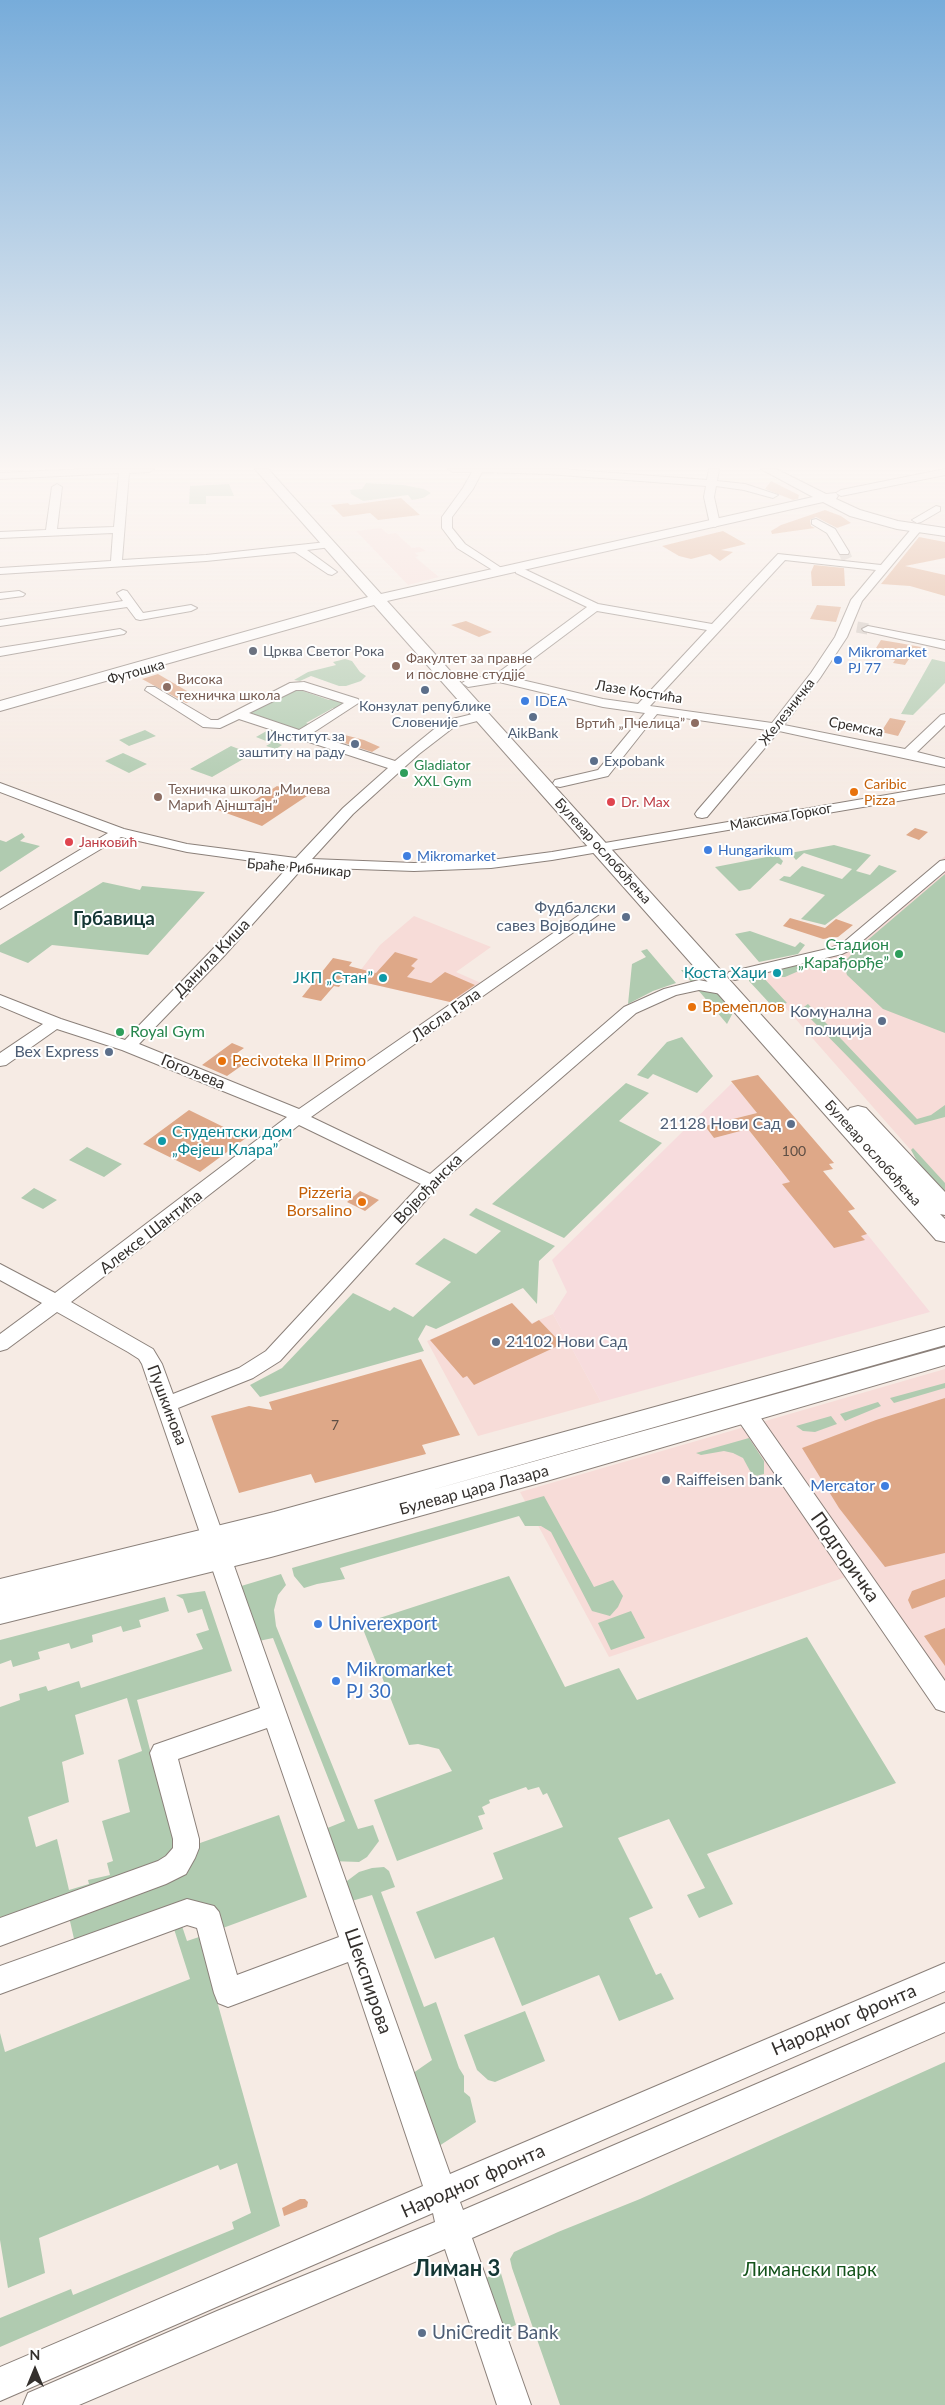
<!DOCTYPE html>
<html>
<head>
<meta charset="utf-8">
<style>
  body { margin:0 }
  #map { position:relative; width:945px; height:2405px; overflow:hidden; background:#f6ebe4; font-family:Lato,sans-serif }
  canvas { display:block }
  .north { position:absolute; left:10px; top:2345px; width:50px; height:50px; -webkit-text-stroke:4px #fff; paint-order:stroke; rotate:0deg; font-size:14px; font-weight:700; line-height:20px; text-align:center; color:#34302d }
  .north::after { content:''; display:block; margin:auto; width:18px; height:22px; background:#34302d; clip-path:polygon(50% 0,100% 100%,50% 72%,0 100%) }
</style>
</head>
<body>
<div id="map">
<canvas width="945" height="2405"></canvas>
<div class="north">N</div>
</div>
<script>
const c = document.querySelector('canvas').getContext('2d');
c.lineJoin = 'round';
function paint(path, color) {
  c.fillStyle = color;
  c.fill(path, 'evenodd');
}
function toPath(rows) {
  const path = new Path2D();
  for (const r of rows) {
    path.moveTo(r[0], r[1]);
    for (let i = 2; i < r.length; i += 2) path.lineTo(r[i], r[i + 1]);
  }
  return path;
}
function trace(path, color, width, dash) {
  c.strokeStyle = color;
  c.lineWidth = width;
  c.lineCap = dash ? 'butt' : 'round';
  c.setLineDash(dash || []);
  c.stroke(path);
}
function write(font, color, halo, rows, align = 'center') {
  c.font = font + ' Lato,sans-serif';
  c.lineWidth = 4;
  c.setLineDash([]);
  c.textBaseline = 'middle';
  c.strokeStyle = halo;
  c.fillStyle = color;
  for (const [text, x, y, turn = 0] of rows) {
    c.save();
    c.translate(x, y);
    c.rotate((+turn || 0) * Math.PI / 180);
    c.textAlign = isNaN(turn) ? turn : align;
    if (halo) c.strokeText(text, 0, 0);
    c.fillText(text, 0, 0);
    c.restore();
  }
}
paint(toPath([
  [381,528,388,534,396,533,412,548,420,547,426,551,415,553,419,556,415,557,439,577,408,585,356,531],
  [945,856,945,1189,749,966,819,951,849,938],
  [414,916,491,947,456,972,481,983,454,1003,353,980,380,945],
  [512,1303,532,1323,553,1314,601,1402,478,1436,427,1341],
  [945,1369,945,1707,852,1575,609,1657,520,1492]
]), '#f7dcd8');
paint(toPath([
  [732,1083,757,1113,705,1126,714,1138,748,1129,779,1169,864,1239,861,1236,867,1234,930,1312,601,1402,553,1314,567,1292,552,1260]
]), '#f7dcdd');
paint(toPath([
  [366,483,403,485,424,489,431,493,423,498,412,500,408,495,363,501,351,494,350,490,362,489],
  [229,484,234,496,206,496,206,504,189,504,190,486],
  [345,659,352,661,360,672,366,676,361,681,346,686,339,686,311,676,300,681,294,680,308,672,336,665,333,662],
  [932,659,945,662,945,683,913,715,901,714],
  [290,689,300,690,329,700,333,698,345,704,338,710,333,708,306,723,312,725,300,731,247,715,246,712],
  [270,729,285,735,274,741,282,745,276,749,266,746,271,743,256,737],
  [145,730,156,736,129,746,119,740],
  [231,746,252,754,212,777,190,769],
  [123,753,147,764,129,773,105,761],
  [22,833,25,837,20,841,40,846,0,872,0,840,6,842],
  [834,845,871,855,856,871,870,875,879,865,897,871,825,925,801,919,825,895,779,880,784,876,790,877,802,866,842,879,852,869,804,853,796,860,790,853],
  [777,855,783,861,781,865,777,863,750,889,739,891,715,867],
  [945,874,945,1033,883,1009,847,975,844,965,846,960,856,950],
  [103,882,140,890,142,886,205,892,148,955,52,945,28,963,0,952,0,945],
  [750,931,795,947,800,942,805,945,798,954,759,962,735,934],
  [647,949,676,983,653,991,628,1004,632,964,646,957,641,951],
  [810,962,817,963,785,977,777,977,771,970],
  [681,970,687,970,699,985,738,1003,727,1024],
  [759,973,787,1003,773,1007,749,981,749,977],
  [808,1004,917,1119,931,1115,945,1105,945,1117,915,1125,801,1009],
  [682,1037,713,1076,697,1093,653,1074,648,1079,637,1075,667,1042],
  [626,1083,649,1093,619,1121,662,1143,564,1238,492,1204],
  [87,1147,122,1164,104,1177,69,1160],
  [913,1148,945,1183,945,1194,917,1161,911,1150],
  [34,1188,57,1200,43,1209,21,1198],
  [476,1208,555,1246,539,1261,537,1304,523,1288,436,1329,426,1325,418,1339,424,1351,260,1397,250,1385,282,1368,353,1293,390,1311,394,1307,413,1317,451,1282,415,1264,444,1238,476,1254,501,1231,469,1215],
  [945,1383,945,1388,894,1403,890,1398],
  [878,1402,881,1406,845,1421,840,1414],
  [831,1416,837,1424,815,1432,803,1431,796,1426],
  [749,1438,764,1461,764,1474,756,1476,750,1471,743,1458,733,1453,724,1451,701,1455,696,1453],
  [544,1496,594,1587,613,1580,623,1596,618,1607,610,1616,592,1611,551,1532,541,1526,525,1526,519,1516,340,1568,345,1579,317,1584,304,1588,294,1576,292,1568],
  [281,1574,286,1585,278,1595,274,1610,276,1626,358,1829,373,1825,379,1841,367,1857,359,1862,331,1861,320,1831,345,1821,273,1638,254,1642,238,1587],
  [509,1576,565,1687,619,1668,637,1700,807,1637,896,1783,707,1854,733,1904,699,1918,687,1895,705,1888,669,1819,618,1838,653,1908,629,1918,656,1975,661,1973,674,1999,619,2021,599,1975,522,2006,494,1937,435,1959,416,1912,503,1879,493,1853,563,1827,547,1793,543,1795,539,1787,528,1790,526,1787,489,1800,490,1803,482,1807,485,1814,478,1816,483,1829,397,1861,374,1800,452,1771,439,1749,418,1744,409,1745,361,1624],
  [205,1591,232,1671,137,1700,172,1834,174,1847,169,1858,0,1923,0,1707,20,1700,19,1694,46,1686,48,1691,79,1681,81,1688,203,1649,196,1634,209,1630,202,1609,188,1613,183,1599,176,1595],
  [127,1698,142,1751,118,1760,130,1812,102,1821,113,1861,107,1863,110,1875,88,1880,89,1884,69,1890,57,1839,36,1847,28,1817,69,1802,62,1762,84,1754,75,1715],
  [165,1597,169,1611,139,1620,141,1627,123,1632,121,1626,92,1635,93,1642,71,1649,69,1643,38,1652,40,1659,13,1667,11,1660,0,1664,0,1640],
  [631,1611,645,1638,611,1650,598,1623],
  [279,1815,307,1897,212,1932,203,1915,77,1952,67,1908,186,1848],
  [384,1867,389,1871,395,1887,381,1892,424,2007,436,2002,459,2068,464,2076,464,2092,470,2097,476,2122,439,2146,406,2078,432,2060,372,1895,345,1903,339,1887,359,1872,372,1868],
  [182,1926,187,1941,199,1937,280,2226,0,2347,0,2318,71,2289,73,2295,234,2229,232,2222,251,2213,237,2163,220,2170,218,2165,39,2238,45,2273,8,2288,0,2240,0,2033,5,2052,190,1979,174,1929],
  [525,2011,545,2061,495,2082,488,2080,477,2070,464,2035],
  [945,2062,945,2405,560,2405,512,2268,510,2259,514,2252,558,2232,640,2199],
  [500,2270,516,2325,490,2336,473,2286]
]), '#b0cbb0');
paint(toPath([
  [771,481,799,495,798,499,793,500,765,489],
  [401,498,420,515,378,520,370,513,343,517,331,505,348,503,350,505],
  [825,510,841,516,851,523,837,528,816,517,810,520,811,526,815,528,772,534,771,531,781,525],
  [723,531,746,544,721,550,733,552,720,561,710,554,691,559,679,556,662,546],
  [919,537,945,542,945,558,905,566,945,575,945,596,910,586,881,584],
  [814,565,844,568,845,586,812,586,811,572],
  [817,605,841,607,836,622,810,619],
  [466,621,492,632,479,637,451,625],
  [881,640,899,643,921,647,913,659,909,659,905,665,893,663,895,660,871,656],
  [158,674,199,698,186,703,142,679],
  [890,718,906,721,898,736,881,732],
  [341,734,364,740,380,747,372,752,332,739],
  [277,786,307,796,262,826,215,809,226,803,242,808],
  [915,828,928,832,919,840,906,835],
  [790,918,825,928,836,919,853,925,838,937,823,939,783,926],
  [395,952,418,959,411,966,415,968,407,977,431,983,445,972,475,985,450,1002,345,978,339,987,334,986,321,1001,302,997,333,958,352,962,349,966,376,973],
  [232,1043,244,1048,230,1058,244,1064,227,1076,202,1065],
  [758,1075,834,1163,829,1164,833,1169,823,1171,855,1209,848,1211,867,1234,861,1236,865,1240,834,1248,782,1184,790,1182,748,1129,714,1138,705,1126,757,1113,731,1081],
  [189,1110,246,1138,200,1172,143,1144],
  [360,1191,379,1200,365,1211,347,1202],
  [512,1303,532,1324,539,1320,562,1344,474,1385,467,1376,463,1378,430,1340],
  [421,1359,460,1435,422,1445,426,1454,315,1483,311,1474,239,1493,211,1416,249,1406,272,1410,269,1402],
  [945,1398,945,1553,885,1567,839,1508,802,1448,876,1420],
  [945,1579,945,1597,912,1609,908,1600,912,1591],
  [945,1628,945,1666,924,1636],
  [300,2199,305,2199,308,2202,307,2207,284,2216,282,2208]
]), '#dea888');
trace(toPath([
  [844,552,847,559],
  [857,627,868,629]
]), '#cfc6bf', 11, [11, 5.5]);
const minor = toPath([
  [88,469,154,469,149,472,129,473,122,560,206,555,327,542,331,543,331,547,307,550,337,572,332,575,328,574,295,552,206,561,0,574,0,568,111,561,113,533,0,538,0,532,46,530,52,487,57,484,62,487,57,529,114,527,119,473,0,479,0,473,88,469],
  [448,469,560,469,707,480,709,469,719,469,717,481,745,484,778,495,773,498,744,490,716,486,714,497,720,524,715,527,710,524,704,497,706,486,548,474,482,472,473,489,452,517,452,528,465,544,503,569,503,573,499,574,457,548,442,528,442,517,463,488,472,472,453,472,448,469],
  [945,469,945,475,841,496,836,493,841,490,945,469],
  [936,506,940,507,940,511,921,522,917,523,912,520,936,506],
  [816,519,835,529,849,552,848,554,840,554,827,533,812,524,812,520,816,519],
  [917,526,922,529,862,601,847,637,820,678,784,725,905,749,941,715,945,714,945,725,917,752,945,759,945,767,779,731,707,817,702,818,697,817,695,814,697,811,767,730,657,714,608,776,560,787,555,786,553,783,555,780,598,770,645,713,603,707,499,682,468,687,462,683,468,679,495,675,587,607,516,573,516,569,524,569,598,604,712,624,778,554,881,565,913,527,917,526],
  [785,560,876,570,851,600,835,637,811,673,772,723,650,706,785,560],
  [597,611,707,630,638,704,603,699,509,677,597,611],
  [123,590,127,591,143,613,191,605,197,608,191,611,140,620,136,619,127,607,0,626,0,620,123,601,117,593,123,590],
  [19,591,25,594,23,596,0,599,0,593,19,591],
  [868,626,945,641,945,649,864,631,862,629,868,626],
  [120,629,126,632,124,634,0,656,0,648,120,629],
  [304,682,358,699,360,702,311,734,395,761,444,721,481,712,487,716,485,719,454,727,419,754,353,814,312,859,414,863,491,860,552,852,945,785,945,793,552,860,491,868,414,871,300,867,299,872,224,956,139,1044,299,1109,588,909,598,909,601,912,598,915,311,1117,430,1174,624,1007,664,989,699,980,733,987,735,990,733,993,727,995,699,990,676,995,636,1013,447,1177,280,1361,253,1378,178,1408,450,2174,945,1963,945,1991,460,2202,463,2210,945,2003,945,2032,472,2238,531,2405,497,2405,445,2249,79,2405,23,2405,28,2393,217,2311,435,2222,433,2213,0,2401,0,2367,423,2186,348,1962,228,2007,218,2003,214,1993,197,1928,187,1925,0,1994,0,1966,187,1899,214,1906,219,1912,237,1975,339,1937,267,1728,178,1759,199,1839,199,1848,195,1858,186,1874,166,1884,0,1946,0,1918,158,1861,166,1856,173,1848,173,1839,150,1753,154,1745,260,1708,142,1364,139,1359,128,1352,57,1312,7,1349,0,1351,0,1334,42,1303,0,1280,0,1264,55,1293,287,1117,122,1050,57,1029,6,1065,0,1066,0,1053,43,1024,0,1006,0,995,61,1019,125,1040,212,950,289,866,187,852,121,837,0,909,0,898,108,833,0,792,0,783,124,829,187,844,296,858,343,808,388,768,239,719,220,728,203,727,145,690,147,687,155,687,211,720,218,720,290,683,304,682],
  [296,690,303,690,344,703,299,730,249,713,296,690],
  [299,1125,421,1184,266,1351,239,1368,173,1394,162,1364,153,1349,71,1302,299,1125],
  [945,860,945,871,854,948,842,954,735,980,729,978,727,975,729,972,831,948,844,942,940,861,945,860],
  [746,1406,754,1408,945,1681,945,1712,936,1709,738,1420,735,1414,738,1408,746,1406]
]);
const major = toPath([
  [255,469,268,469,381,594,813,497,761,469,776,469,826,494,836,493,838,496,836,499,860,510,898,521,945,528,945,536,897,529,850,516,823,502,387,601,848,1111,850,1108,858,1106,866,1108,945,1192,945,1215,940,1214,945,1219,945,1242,936,1240,374,605,0,711,0,701,368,597,255,469],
  [945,1327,945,1345,428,1491,945,1347,945,1365,550,1480,271,1557,0,1624,0,1579,274,1512,945,1327]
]);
trace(minor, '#8b807a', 2);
trace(major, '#8b807a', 2);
paint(minor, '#fff');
paint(major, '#fff');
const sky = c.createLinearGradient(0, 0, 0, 806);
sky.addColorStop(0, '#77acda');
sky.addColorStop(0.58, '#fbf6f3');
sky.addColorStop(1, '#fbf6f300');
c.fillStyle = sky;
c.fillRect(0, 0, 945, 806);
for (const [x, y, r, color] of [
  [253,651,5,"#6b7280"],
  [838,660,5,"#3f7fe0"],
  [396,666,5,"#8d6e63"],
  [167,687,5,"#8d6e63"],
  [425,690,5,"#5c6f8a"],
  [525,701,5,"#3f7fe0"],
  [533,717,5,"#5c6f8a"],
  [695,723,5,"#8d6e63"],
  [355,744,5,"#5c6f8a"],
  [594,761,5,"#5c6f8a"],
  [404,773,5,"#2e9e5b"],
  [854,792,5,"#e8710a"],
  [158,797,5,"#8d6e63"],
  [611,802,5,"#e0444e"],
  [69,842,5,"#e0444e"],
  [708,850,5,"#3f7fe0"],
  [407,856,5,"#3f7fe0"],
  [626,917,5,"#5c6f8a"],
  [899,954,5,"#2e9e5b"],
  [777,973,5,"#0f9aa8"],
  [383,978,5,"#0f9aa8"],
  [692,1007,5,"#e8710a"],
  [882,1021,5,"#5c6f8a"],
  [120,1032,5,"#2e9e5b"],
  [109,1052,5,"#5c6f8a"],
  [222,1061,5,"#e8710a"],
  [791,1124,5,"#5c6f8a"],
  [162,1141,5,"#0f9aa8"],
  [362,1202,5,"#e8710a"],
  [496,1342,5,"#5c6f8a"],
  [666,1480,5,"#5c6f8a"],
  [885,1486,5,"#3f7fe0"],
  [318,1624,5,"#3f7fe0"],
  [336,1681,5,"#3f7fe0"],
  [422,2333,5,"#5c6f8a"]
]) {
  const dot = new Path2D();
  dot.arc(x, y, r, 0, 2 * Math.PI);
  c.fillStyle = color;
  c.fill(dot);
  trace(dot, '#fff', 2);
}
write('14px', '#5b616d', '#fff', [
  ["Црква Светог Рока",263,651]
], 'left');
write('14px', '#366cbe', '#fff', [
  ["Mikromarket",848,652],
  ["PJ 77",848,668],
  ["IDEA",535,701],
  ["Hungarikum",718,850],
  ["Mikromarket",417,856]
], 'left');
write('14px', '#785e54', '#fff', [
  ["Факултет за правне",406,658],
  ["и пословне студјје",406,674],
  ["Висока",177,679],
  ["техничка школа",177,695],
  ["Вртић „Пчелица”",685,723,"right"],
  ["Техничка школа „Милева",168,789],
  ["Марић Ајнштајн”",168,805]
], 'left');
write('14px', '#34302d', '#fff', [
  ["Футошка",136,672,-16],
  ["Лазе Костића",639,692,9],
  ["Железничка",787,712,-52],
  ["Сремска",856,727,11],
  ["Максима Горког",781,817,-10],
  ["Булевар ослобођења",603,851,48],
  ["Браће Рибникар",299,868,5],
  ["Булевар ослобођења",873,1153,48]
]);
write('14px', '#4e5e75', '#fff', [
  ["Конзулат републике",425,706],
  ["Словеније",425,722],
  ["AikBank",533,733],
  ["Институт за",345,736,"right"],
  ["заштиту на раду",345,752,"right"],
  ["Expobank",604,761,"left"]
]);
write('14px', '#27864d', '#fff', [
  ["Gladiator",414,765],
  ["XXL Gym",414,781]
], 'left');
write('14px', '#c56008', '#fff', [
  ["Caribic",864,784],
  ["Pizza",864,800]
], 'left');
write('14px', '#be3a42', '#fff', [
  ["Dr. Max",621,802],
  ["Јанковић",79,842]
], 'left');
write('14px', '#5e4e44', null, [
  ["100",794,1151],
  ["7",335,1425]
]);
write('16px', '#4e5e75', '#fff', [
  ["Фудбалски",616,908],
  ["савез Војводине",616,926],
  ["Комунална",872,1012],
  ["полиција",872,1030],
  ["Bex Express",99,1052],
  ["21128 Нови Сад",781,1124],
  ["21102 Нови Сад",506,1342,"left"],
  ["Raiffeisen bank",676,1480,"left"]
], 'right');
write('16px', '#27864d', '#fff', [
  ["Стадион",889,945],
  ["„Карађорђе”",889,963],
  ["Royal Gym",130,1032,"left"]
], 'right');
write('16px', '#34302d', '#fff', [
  ["Данила Киша",212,958,-46],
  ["Ласла Гала",446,1015,-35],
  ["Гогољева",193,1072,22],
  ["Војвођанска",428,1189,-46],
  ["Алексе Шантића",151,1232,-38],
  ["Пушкинова",167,1405,69],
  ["Булевар цара Лазара",474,1490,-15]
]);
write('16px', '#0d838f', '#fff', [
  ["Коста Хаџи",767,973],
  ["ЈКП „Стан”",373,978],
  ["Студентски дом",172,1132,"left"],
  ["„Фејеш Клара”",172,1150,"left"]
], 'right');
write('16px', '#c56008', '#fff', [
  ["Времеплов",702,1007],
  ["Pecivoteka Il Primo",232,1061],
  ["Pizzeria",352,1193,"right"],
  ["Borsalino",352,1211,"right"]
], 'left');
write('16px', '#366cbe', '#fff', [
  ["Mercator",875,1486]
], 'right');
write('bold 19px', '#143634', '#fff', [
  ["Грбавица",114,919]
]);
write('19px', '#34302d', '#fff', [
  ["Подгоричка",845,1557,55],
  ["Шекспирова",368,1981,71],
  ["Народног фронта",844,2020,-23],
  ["Народног фронта",473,2181,-24]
]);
write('19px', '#366cbe', '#fff', [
  ["Univerexport",328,1624],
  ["Mikromarket",346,1670],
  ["PJ 30",346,1692]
], 'left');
write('19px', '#14531b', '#fff', [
  ["Лимански парк",810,2270]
]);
write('19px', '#4e5e75', '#fff', [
  ["UniCredit Bank",432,2333]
], 'left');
write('bold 22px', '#143634', '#fff', [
  ["Лиман 3",457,2269]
]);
</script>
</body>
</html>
